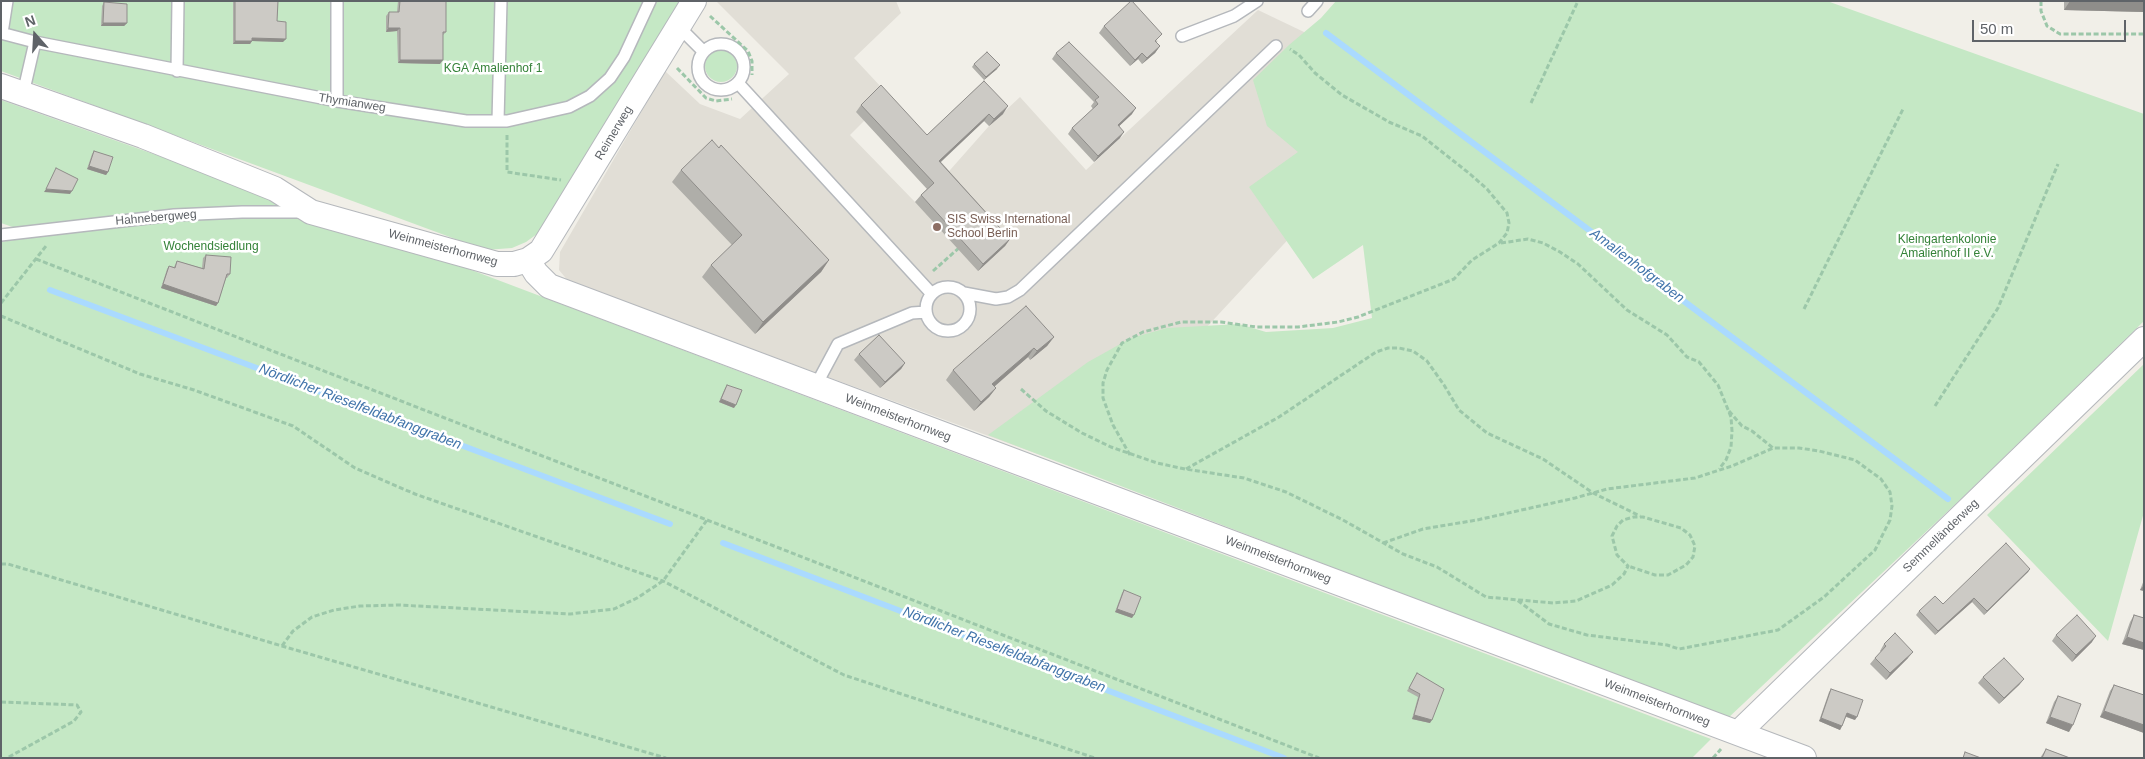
<!DOCTYPE html>
<html>
<head>
<meta charset="utf-8">
<style>
  body { margin:0 }
  #map { position:relative; width:2145px; height:759px; overflow:hidden; background:#f1efe8; font-family:Arial,sans-serif }
  canvas { display:block }
  .frame { position:absolute; inset:0; border:2px solid #5f6368; pointer-events:none }
  .north { position:absolute; left:10px; top:10px; width:50px; height:50px; -webkit-text-stroke:4px #fff; paint-order:stroke; rotate:341deg; font-size:14px; font-weight:700; line-height:20px; text-align:center; color:#5f6368 }
  .north::after { content:''; display:block; margin:auto; width:18px; height:22px; background:#5f6368; clip-path:polygon(50% 0,100% 100%,50% 72%,0 100%) }
  .scale { position:absolute; left:1972px; top:20px; width:154px; height:22px; box-sizing:border-box; border:2px solid #5f6368; border-top:0; padding-left:6px; font-size:15px; line-height:18px; white-space:nowrap; color:#5f6368; -webkit-text-stroke:4px #fff; paint-order:stroke }
</style>
</head>
<body>
<div id="map">
<canvas width="2145" height="759"></canvas>
<div class="frame"></div>
<div class="north">N</div>
<div class="scale">50 m</div>
</div>
<script>
const c = document.querySelector('canvas').getContext('2d');
c.lineJoin = 'round';
function paint(path, color) {
  c.fillStyle = color;
  c.fill(path, 'evenodd');
}
function toPath(rows) {
  const path = new Path2D();
  for (const r of rows) {
    if (r.length === 3) {
      path.moveTo(r[0] + r[2], r[1]);
      path.arc(r[0], r[1], r[2], 0, 2 * Math.PI);
      continue;
    }
    path.moveTo(r[0], r[1]);
    for (let i = 2; i < r.length; i += 2) path.lineTo(r[i], r[i + 1]);
  }
  return path;
}
function trace(path, color, width, dash) {
  c.strokeStyle = color;
  c.lineWidth = width;
  c.lineCap = dash ? 'butt' : 'round';
  c.setLineDash(dash || []);
  c.stroke(path);
}
function write(font, color, halo, rows, align = 'center') {
  c.font = font + ' Arial,sans-serif';
  c.lineWidth = 5;
  c.setLineDash([]);
  c.textBaseline = 'middle';
  c.strokeStyle = halo;
  c.fillStyle = color;
  for (const [text, x, y, turn = 0] of rows) {
    c.save();
    c.translate(x, y);
    c.rotate((+turn || 0) * Math.PI / 180);
    c.textAlign = isNaN(turn) ? turn : align;
    if (halo) c.strokeText(text, 0, 0);
    c.fillText(text, 0, 0);
    c.restore();
  }
}
paint(toPath([
  [716,1,896,1,901,13,854,58,882,88,864,121,850,135,915,202,943,178,989,126,1020,97,1086,170,1258,10,1304,32,1411,107,1076,468,569,282,559,270,560,252,665,71,700,104,740,119,789,74]
]), '#e1ded6');
paint(toPath([
  [1,1,682,1,541,231,526,242,512,248,485,250,1,71],
  [1336,1,1827,1,2144,114,2144,321,1964,496,1727,719,988,435,1088,362,1131,338,1167,328,1239,324,1266,332,1333,328,1372,318,1363,245,1313,279,1249,187,1298,152,1267,126,1253,80,1289,45,1321,18],
  [721,66,16],
  [1,100,258,191,437,257,1711,739,1692,758,1,758,1,242,39,236,1,223],
  [2144,364,2144,512,2108,641,1987,515]
]), '#c5e8c5');
trace(toPath([
  [1326,33,1948,499],
  [50,290,670,524],
  [723,543,1284,758]
]), '#aadaff', 6);
const lane = toPath([
  [1308,11,1317,1],
  [679,27,703,51],
  [1,33,35,42,337,101,466,121,507,121,569,107,590,96,610,78,624,57,650,1],
  [2,33,7,1],
  [1182,36,1234,16,1257,1],
  [721,67,23],
  [177,71,178,1],
  [738,83,931,293],
  [23,94,35,42],
  [337,101,337,1],
  [498,121,501,1],
  [1,235,174,215,242,212,303,212],
  [948,309,22],
  [964,293,996,299,1008,297,1020,290,1276,46],
  [815,387,838,344,912,313,926,312]
]);
const street = toPath([
  [1,86,143,136,275,189,311,212,497,264,514,264,528,260,541,251,694,1],
  [528,260,536,273,549,286,1804,758],
  [1738,733,2144,339]
]);
trace(lane, '#b5b8bc', 14);
trace(street, '#b5b8bc', 26);
trace(toPath([
  [2041,1,2041,11,2047,26,2060,34,2144,34],
  [710,16,748,51,752,61,752,75],
  [677,68,706,98,716,101,732,99],
  [1531,103,1578,1],
  [507,135,507,172,561,180],
  [1501,243,1528,239,1543,243,1560,252,1578,264,1627,310,1667,335,1687,357,1699,362,1718,385,1731,417,1732,431,1731,447,1726,460,1719,469],
  [36,259,1319,758],
  [933,271,960,247],
  [1,303,46,246],
  [1804,309,1903,109],
  [1,316,140,374,194,390,293,426,355,468,415,494,663,581,844,675,1095,758],
  [1021,389,1046,411,1082,433,1111,447,1157,463,1185,469,1244,478,1286,492,1343,520,1403,554,1437,567,1486,597,1553,603,1576,601,1612,585,1624,574,1628,566,1617,555,1612,536,1617,526,1623,520,1634,517,1643,517,1681,528,1690,535,1695,546,1693,557,1686,565,1668,575,1655,575,1628,566],
  [1935,406,1998,308,2058,164],
  [1729,411,1742,426,1752,431,1773,448],
  [1130,455,1113,425,1103,398,1103,383,1107,370,1122,343,1143,332,1181,322,1221,322,1256,327,1298,327,1338,322,1358,317,1454,279,1472,260,1499,243,1507,233,1509,223,1507,213,1487,189,1470,174,1422,136,1389,122,1342,95,1315,73,1299,55,1290,49],
  [1186,469,1279,417,1376,352,1388,348,1399,348,1413,351,1427,361,1444,385,1459,410,1487,433,1543,459,1593,493,1640,516],
  [1383,543,1423,529,1477,520,1575,498,1607,489,1695,478,1732,466,1773,448,1799,448,1819,451,1855,460,1881,479,1890,492,1892,506,1890,520,1875,550,1824,597,1778,630,1679,649,1667,645,1587,635,1549,624,1517,600],
  [1,564,8,564,282,646,666,758],
  [282,646,293,631,312,617,334,610,360,606,399,605,570,614,614,609,637,598,663,581,707,520],
  [1,702,77,705,81,712,74,721,7,758],
  [1713,758,1721,749]
]), '#9cc7a9', 3, [5, 2.5]);
trace(lane, '#fff', 11);
trace(street, '#fff', 24);
paint(toPath([
  [233,1,278,1,277,21,283,42,252,41,250,44,233,44],
  [398,1,446,1,446,32,443,35,440,64,398,63,397,31,386,32,386,16,389,12,397,12],
  [2064,1,2144,1,2144,12,2064,10],
  [104,2,127,23,124,26,101,26,102,6],
  [1104,26,1158,41,1156,42,1160,46,1155,53,1142,64,1138,59,1130,66,1099,33],
  [1056,53,1132,114,1119,126,1120,138,1094,162,1068,134,1072,128,1093,109,1091,106,1094,102,1052,59],
  [974,64,997,69,984,80,972,67],
  [984,81,1003,114,989,126,984,121,941,162,1010,239,1005,246,978,271,915,202,921,195,927,189,856,112,861,105,927,135],
  [94,151,108,172,106,175,87,169,92,154],
  [681,170,829,260,821,272,755,334,702,277,711,265,732,245,672,182],
  [206,255,230,274,227,278,226,278,218,303,216,306,161,288,167,269,169,266,174,267,177,261,202,268,203,258],
  [1054,337,1047,346,1030,360,1028,357,994,386,996,388,989,397,974,411,946,380,953,370],
  [859,354,905,363,901,369,880,388,854,360],
  [727,385,734,408,719,402,725,388],
  [2030,569,2028,572,1984,615,1972,602,1935,635,1916,615,1919,611,1943,604],
  [2144,580,2144,591,2140,590],
  [1124,590,1132,618,1115,612,1122,593],
  [2134,615,2144,618,2144,650,2122,644,2130,622],
  [2056,635,2092,642,2072,662,2052,641],
  [1884,644,1908,658,1886,680,1870,664,1875,658,1881,652,1880,651],
  [1417,673,1430,723,1412,719,1418,697,1407,691],
  [1983,677,2024,679,2019,685,1999,704,1978,683],
  [2114,685,2144,695,2144,733,2100,717,2110,691],
  [1831,689,1855,720,1846,717,1842,726,1840,730,1819,721,1829,692],
  [2058,696,2069,732,2046,723,2054,702],
  [2046,749,2070,758,2040,758]
]), '#afaea9');
paint(toPath([
  [2070,1,2144,1,2144,12,2064,10],
  [103,23,127,23,124,26,101,26],
  [388,28,400,28,397,31,386,32],
  [252,38,286,39,283,42,252,41,250,44,233,44,235,41],
  [1160,46,1155,53,1142,64,1147,58],
  [1142,53,1138,59,1130,66,1135,60],
  [400,60,443,60,440,64,398,63],
  [1000,65,997,69,984,80,986,77],
  [1008,106,1003,114,989,126,994,119],
  [1136,108,1132,114,1114,131,1118,125],
  [989,114,984,121,934,168,939,161],
  [1124,132,1120,138,1094,162,1098,156],
  [89,166,108,172,106,175,87,169],
  [46,189,72,191,70,194,44,192],
  [1010,239,1005,246,978,271,983,264],
  [829,260,821,272,755,334,763,322],
  [163,284,218,303,216,306,161,288],
  [1054,337,1047,346,1030,360,1037,351],
  [1034,348,1028,357,986,394,992,384],
  [905,363,901,369,880,388,885,382],
  [996,388,989,397,974,411,981,402],
  [721,399,736,405,734,408,719,402],
  [2030,569,2028,572,1984,615,1987,611],
  [2144,585,2144,591,2140,590],
  [1974,598,1972,602,1935,635,1938,631],
  [1117,609,1134,615,1132,618,1115,612],
  [2096,636,2092,642,2072,662,2076,655],
  [2127,637,2144,643,2144,650,2122,644],
  [1913,652,1908,658,1886,680,1890,673],
  [2024,679,2019,685,1999,704,2004,698],
  [2104,711,2144,725,2144,733,2100,717],
  [1847,713,1857,717,1855,720,1845,716],
  [1414,715,1432,720,1430,723,1412,719],
  [2050,717,2073,725,2069,732,2046,723],
  [1821,718,1842,726,1840,730,1819,721]
]), '#8f8d8a');
const building = toPath([
  [235,1,278,1,277,21,286,22,286,39,252,38,252,41,235,41,235,1],
  [400,1,446,1,446,32,443,32,443,60,400,60,400,28,388,28,389,12,399,12,400,1],
  [1131,1,1132,1,1162,34,1155,41,1160,46,1147,58,1142,53,1135,60,1104,26,1131,1],
  [104,2,127,4,127,23,103,23,104,2],
  [1069,42,1136,108,1118,125,1124,132,1098,156,1072,128,1098,104,1095,100,1099,97,1056,53,1069,42],
  [987,52,1000,65,986,77,974,64,987,52],
  [984,81,1008,106,994,119,989,114,939,161,1010,239,983,264,921,195,934,183,861,105,881,85,927,135,984,81],
  [712,140,719,148,721,145,829,260,763,322,711,265,742,235,681,170,712,140],
  [94,151,113,157,108,172,89,166,94,151],
  [56,168,78,179,72,191,46,189,56,168],
  [206,255,231,257,230,274,227,274,218,303,163,284,169,266,175,268,177,261,204,269,206,255],
  [1026,306,1054,337,1037,351,1034,348,992,384,996,388,981,402,953,370,1026,306],
  [879,335,905,363,885,382,859,354,879,335],
  [727,385,742,390,736,405,721,399,727,385],
  [2006,543,2030,569,1987,611,1974,598,1938,631,1919,611,1935,596,1943,604,2006,543],
  [1124,590,1141,597,1134,615,1117,609,1124,590],
  [2077,615,2096,636,2076,655,2056,635,2077,615],
  [2134,615,2144,618,2144,643,2127,637,2134,615],
  [1895,633,1913,652,1890,673,1875,658,1886,646,1884,644,1895,633],
  [2004,658,2024,679,2004,698,1983,677,2004,658],
  [1417,673,1444,689,1432,720,1414,715,1420,694,1409,688,1417,673],
  [2114,685,2144,695,2144,725,2104,711,2114,685],
  [1831,689,1863,700,1857,717,1847,713,1842,726,1821,718,1831,689],
  [2058,696,2081,704,2073,725,2050,717,2058,696],
  [2046,749,2070,758,2042,758,2046,749],
  [1965,752,1981,758,1963,758,1965,752]
]);
paint(building, '#cccac5');
trace(building, '#8f8d8a', 1);
for (const [x, y, r, color] of [
  [937,227,5,"#8d6e63"]
]) {
  const dot = new Path2D();
  dot.arc(x, y, r, 0, 2 * Math.PI);
  c.fillStyle = color;
  c.fill(dot);
  trace(dot, '#fff', 2);
}
write('12px', '#348238', '#fff', [
  ["KGA Amalienhof 1",493,69],
  ["Kleingartenkolonie",1947,240],
  ["Amalienhof II e.V.",1947,254],
  ["Wochendsiedlung",211,247]
]);
write('12px', '#5f6368', '#fff', [
  ["Thymianweg",352,103,9],
  ["Reimerweg",614,133,-59],
  ["Hahnebergweg",156,218,-5],
  ["Weinmeisterhornweg",443,248,15],
  ["Weinmeisterhornweg",898,418,21],
  ["Semmelländerweg",1941,536,-44],
  ["Weinmeisterhornweg",1278,560,21],
  ["Weinmeisterhornweg",1657,703,21]
]);
write('12px', '#785e54', '#fff', [
  ["SIS Swiss International",947,220],
  ["School Berlin",947,234]
], 'left');
write('italic 14px', '#4174aa', '#fff', [
  ["Amalienhofgraben",1637,266,37],
  ["Nördlicher Rieselfeldabfanggraben",360,407,21],
  ["Nördlicher Rieselfeldabfanggraben",1004,650,21]
]);
</script>
</body>
</html>
